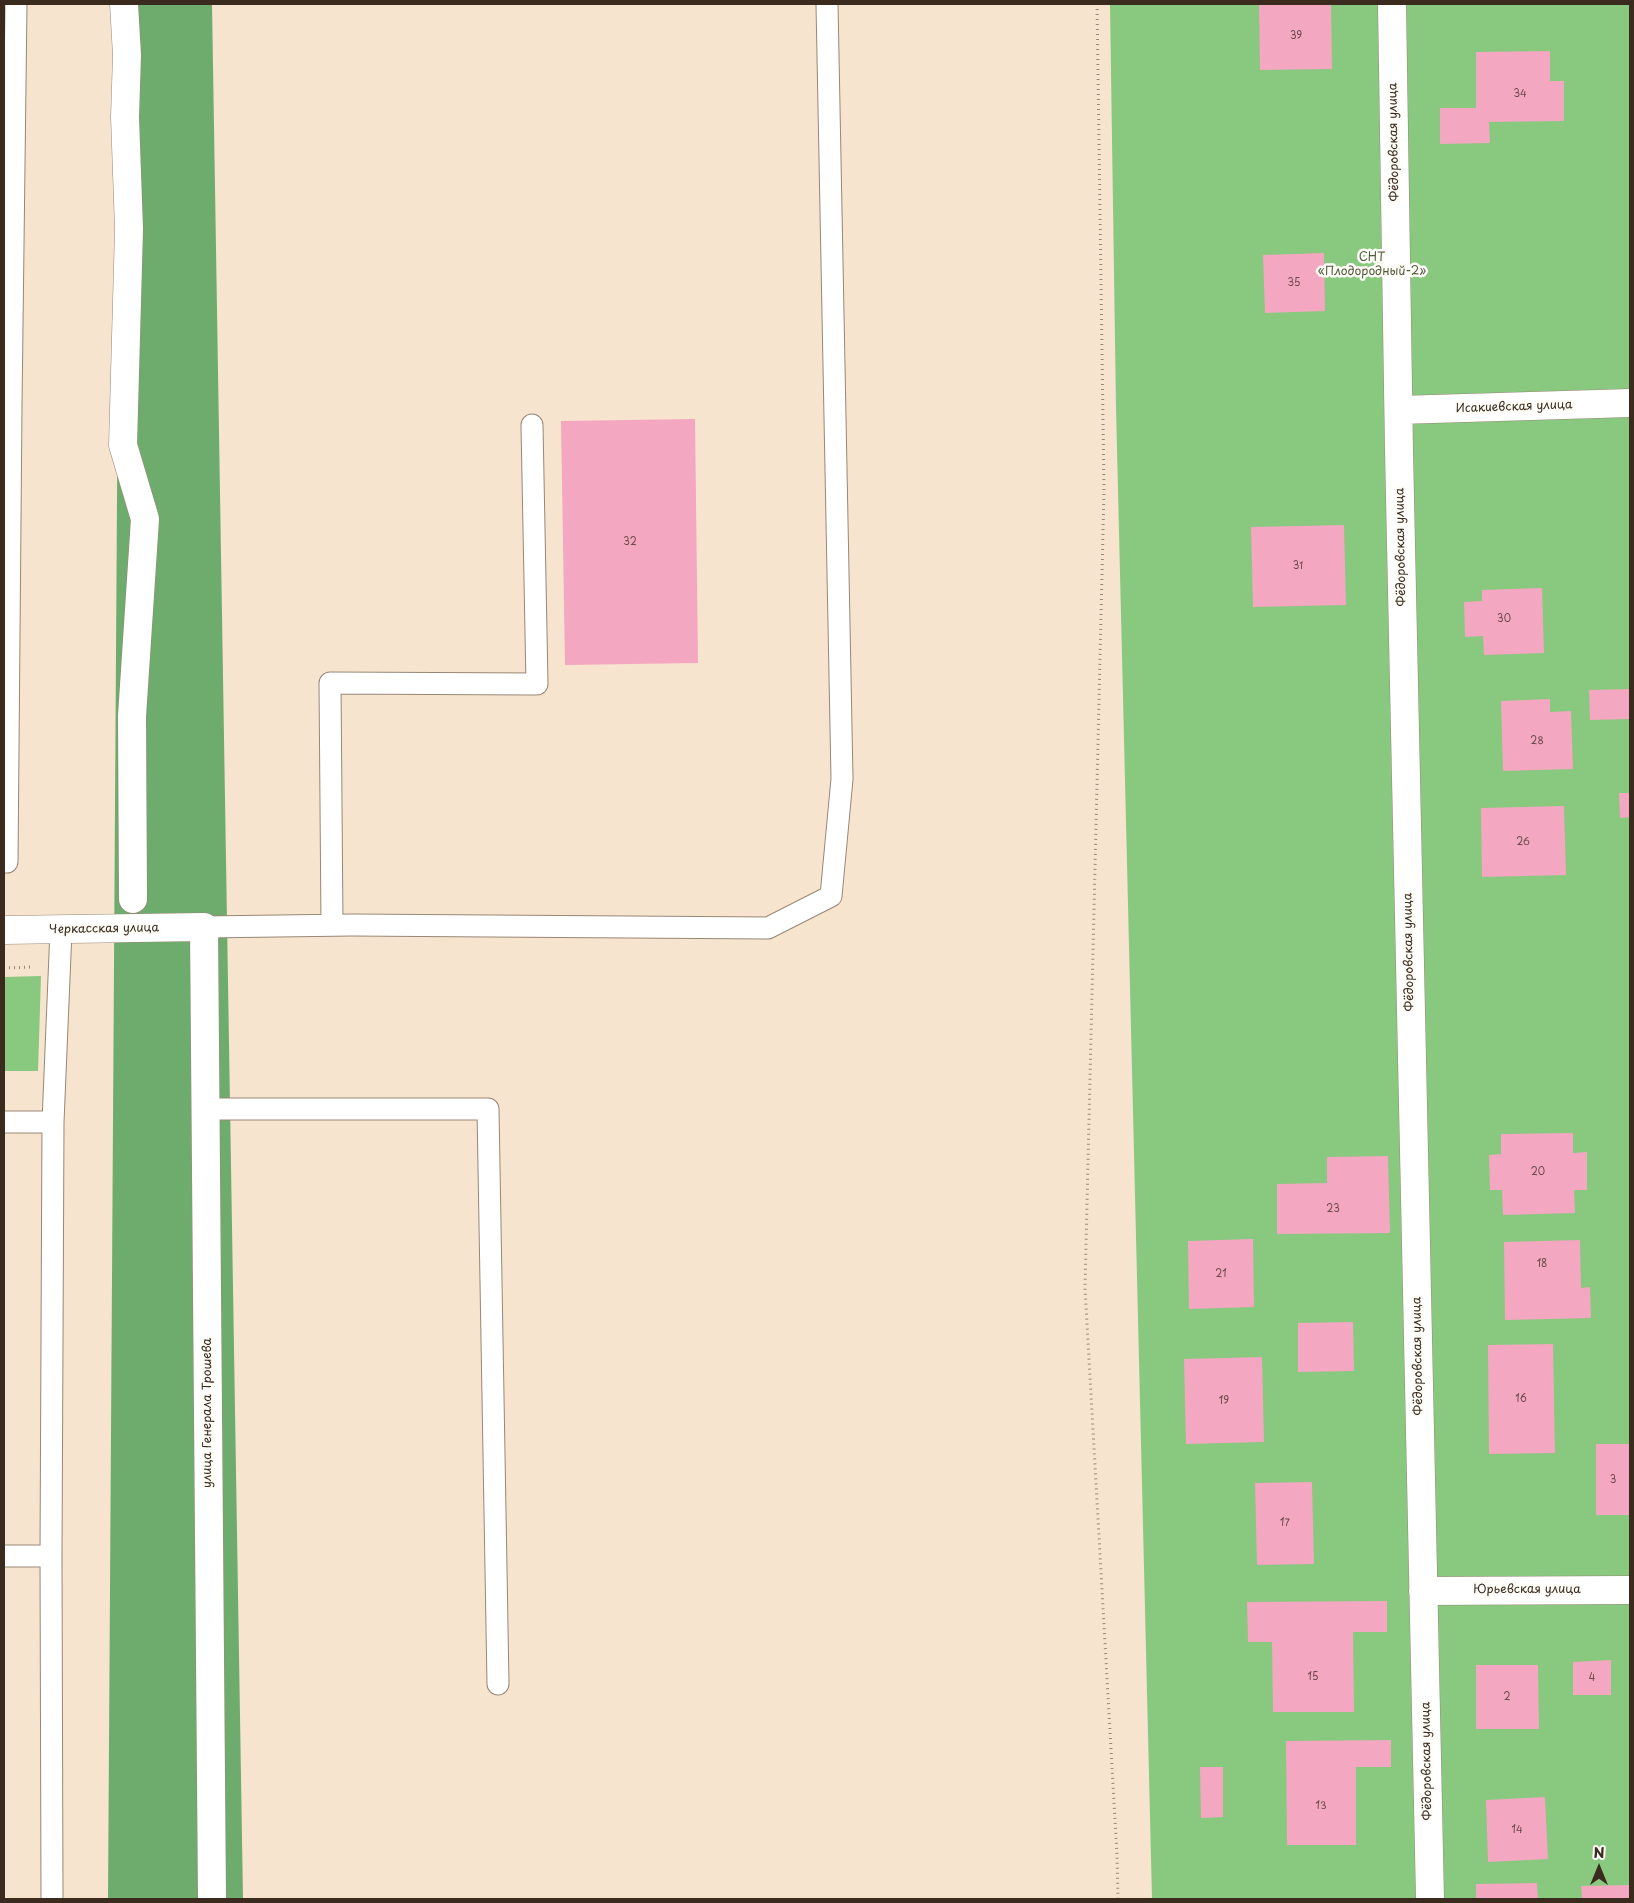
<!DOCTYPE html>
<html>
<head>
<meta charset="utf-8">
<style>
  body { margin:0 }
  #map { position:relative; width:1634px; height:1903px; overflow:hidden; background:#f6e4ce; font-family:"Playpen Sans",sans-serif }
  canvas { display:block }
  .frame { position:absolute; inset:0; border:5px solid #3b2a1e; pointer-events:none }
  .north { position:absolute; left:1574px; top:1843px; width:50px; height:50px; -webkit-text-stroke:4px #fdfcf7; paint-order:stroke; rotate:0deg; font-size:14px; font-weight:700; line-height:20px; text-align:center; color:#3b2a1e }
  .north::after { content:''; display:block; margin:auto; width:18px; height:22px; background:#3b2a1e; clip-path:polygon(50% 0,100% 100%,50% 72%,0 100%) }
</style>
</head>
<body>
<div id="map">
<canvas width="1634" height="1903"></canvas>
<div class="frame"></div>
<div class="north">N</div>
</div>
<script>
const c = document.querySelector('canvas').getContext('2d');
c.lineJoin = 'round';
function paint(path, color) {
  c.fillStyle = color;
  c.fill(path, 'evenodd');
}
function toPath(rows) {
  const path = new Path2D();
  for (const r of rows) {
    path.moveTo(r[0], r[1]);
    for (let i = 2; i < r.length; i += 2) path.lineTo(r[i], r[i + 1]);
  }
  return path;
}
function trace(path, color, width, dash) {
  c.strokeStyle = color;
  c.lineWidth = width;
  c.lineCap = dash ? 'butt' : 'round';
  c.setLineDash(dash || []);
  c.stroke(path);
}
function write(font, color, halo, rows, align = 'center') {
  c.font = font + ' "Playpen Sans",sans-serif';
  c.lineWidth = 5;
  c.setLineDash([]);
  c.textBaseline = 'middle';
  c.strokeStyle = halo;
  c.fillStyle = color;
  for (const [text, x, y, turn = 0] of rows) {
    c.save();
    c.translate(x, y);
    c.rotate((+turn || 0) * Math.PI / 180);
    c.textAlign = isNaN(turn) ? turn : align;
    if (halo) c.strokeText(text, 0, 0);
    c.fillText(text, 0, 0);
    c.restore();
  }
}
paint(toPath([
  [1110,4,1630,4,1630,1899,1152,1899,1116,407],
  [41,976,38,1071,4,1071,4,977]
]), '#88c87f');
paint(toPath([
  [115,4,212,4,243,1899,108,1899,119,187]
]), '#6eac6e');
paint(toPath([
  [1259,4,1331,4,1332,69,1260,70],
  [1550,51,1550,81,1564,81,1564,121,1489,122,1490,143,1440,144,1440,108,1476,108,1476,52],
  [1324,253,1325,311,1265,313,1263,255],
  [695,419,698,663,565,665,561,421],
  [1344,525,1346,605,1253,607,1251,527],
  [1542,588,1544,653,1484,655,1483,636,1465,637,1464,602,1482,601,1482,590],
  [1630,689,1630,719,1590,720,1589,690],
  [1550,699,1550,712,1571,711,1573,769,1503,771,1501,701],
  [1619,793,1630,793,1630,817,1620,818],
  [1564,806,1566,875,1482,877,1481,808],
  [1573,1133,1573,1153,1587,1152,1587,1190,1574,1190,1575,1213,1503,1215,1502,1190,1490,1190,1489,1155,1501,1154,1501,1134],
  [1388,1156,1390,1233,1277,1234,1277,1184,1327,1183,1327,1157],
  [1253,1239,1254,1307,1189,1309,1188,1241],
  [1580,1240,1581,1288,1590,1287,1591,1318,1505,1320,1504,1242],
  [1353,1322,1354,1371,1298,1372,1298,1323],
  [1553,1344,1555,1453,1489,1454,1488,1345],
  [1262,1357,1264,1442,1186,1444,1184,1359],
  [1596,1444,1630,1444,1630,1515,1596,1515],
  [1312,1482,1314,1564,1257,1565,1255,1483],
  [1387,1601,1387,1632,1353,1632,1354,1712,1273,1712,1272,1642,1248,1642,1247,1602],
  [1611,1660,1611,1695,1573,1695,1573,1662],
  [1476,1665,1538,1665,1539,1729,1476,1729],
  [1391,1740,1391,1767,1356,1767,1356,1845,1287,1845,1286,1741],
  [1200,1767,1223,1767,1223,1817,1201,1818],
  [1545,1797,1548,1859,1488,1862,1486,1800],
  [1537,1883,1538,1899,1476,1899,1476,1884],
  [1630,1885,1630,1899,1582,1899,1581,1886]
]), '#f4a7c1');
const lane = toPath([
  [4,406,11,406,7,862,4,862],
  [11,406,16,4],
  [332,925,330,683,537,684,532,425],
  [204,927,352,925,768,928,831,896,842,779,827,4],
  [206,1109,488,1109,498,1684],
  [4,1122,53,1122],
  [4,1556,51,1556,53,1122,61,930],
  [51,1556,52,1899]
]);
const street = toPath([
  [124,4,127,55,125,117,129,229,123,445,145,519,132,716,133,899],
  [1392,4,1399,451,1430,1899],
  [1399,410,1630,403],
  [4,930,204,927,212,1899],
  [1423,1591,1630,1590]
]);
trace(lane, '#988776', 23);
trace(street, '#988776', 29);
trace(toPath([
  [1097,4,1104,490,1085,1288,1117,1855,1118,1899],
  [4,968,31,967]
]), '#988776', 3, [1, 4]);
trace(lane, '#fff', 21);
trace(street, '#fff', 28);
write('10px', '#694947', null, [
  ["39",1296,36],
  ["34",1520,94],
  ["35",1294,283],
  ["32",630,542],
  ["31",1298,566],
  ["30",1504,619],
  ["28",1537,741],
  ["26",1523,842],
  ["20",1538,1172],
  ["23",1333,1209],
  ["18",1542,1264],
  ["21",1221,1274],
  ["16",1521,1399],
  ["19",1224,1401],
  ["3",1613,1480],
  ["17",1285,1523],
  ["15",1313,1677],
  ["4",1592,1678],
  ["2",1507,1697],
  ["13",1321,1806],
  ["14",1517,1830]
]);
write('12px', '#3b2a1e', '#fdfcf7', [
  ["Фёдоровская улица",1394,142,-91],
  ["Исакиевская улица",1514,407,-2],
  ["Фёдоровская улица",1401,547,-91],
  ["Черкасская улица",104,929,-1],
  ["Фёдоровская улица",1409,952,-91],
  ["Фёдоровская улица",1418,1356,-91],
  ["улица Генерала Трошева",208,1413,-90],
  ["Юрьевская улица",1527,1590],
  ["Фёдоровская улица",1427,1761,-91]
]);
write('12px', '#52593b', '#fdfcf7', [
  ["СНТ",1372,258],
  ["«Плодородный-2»",1372,272]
]);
</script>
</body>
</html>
